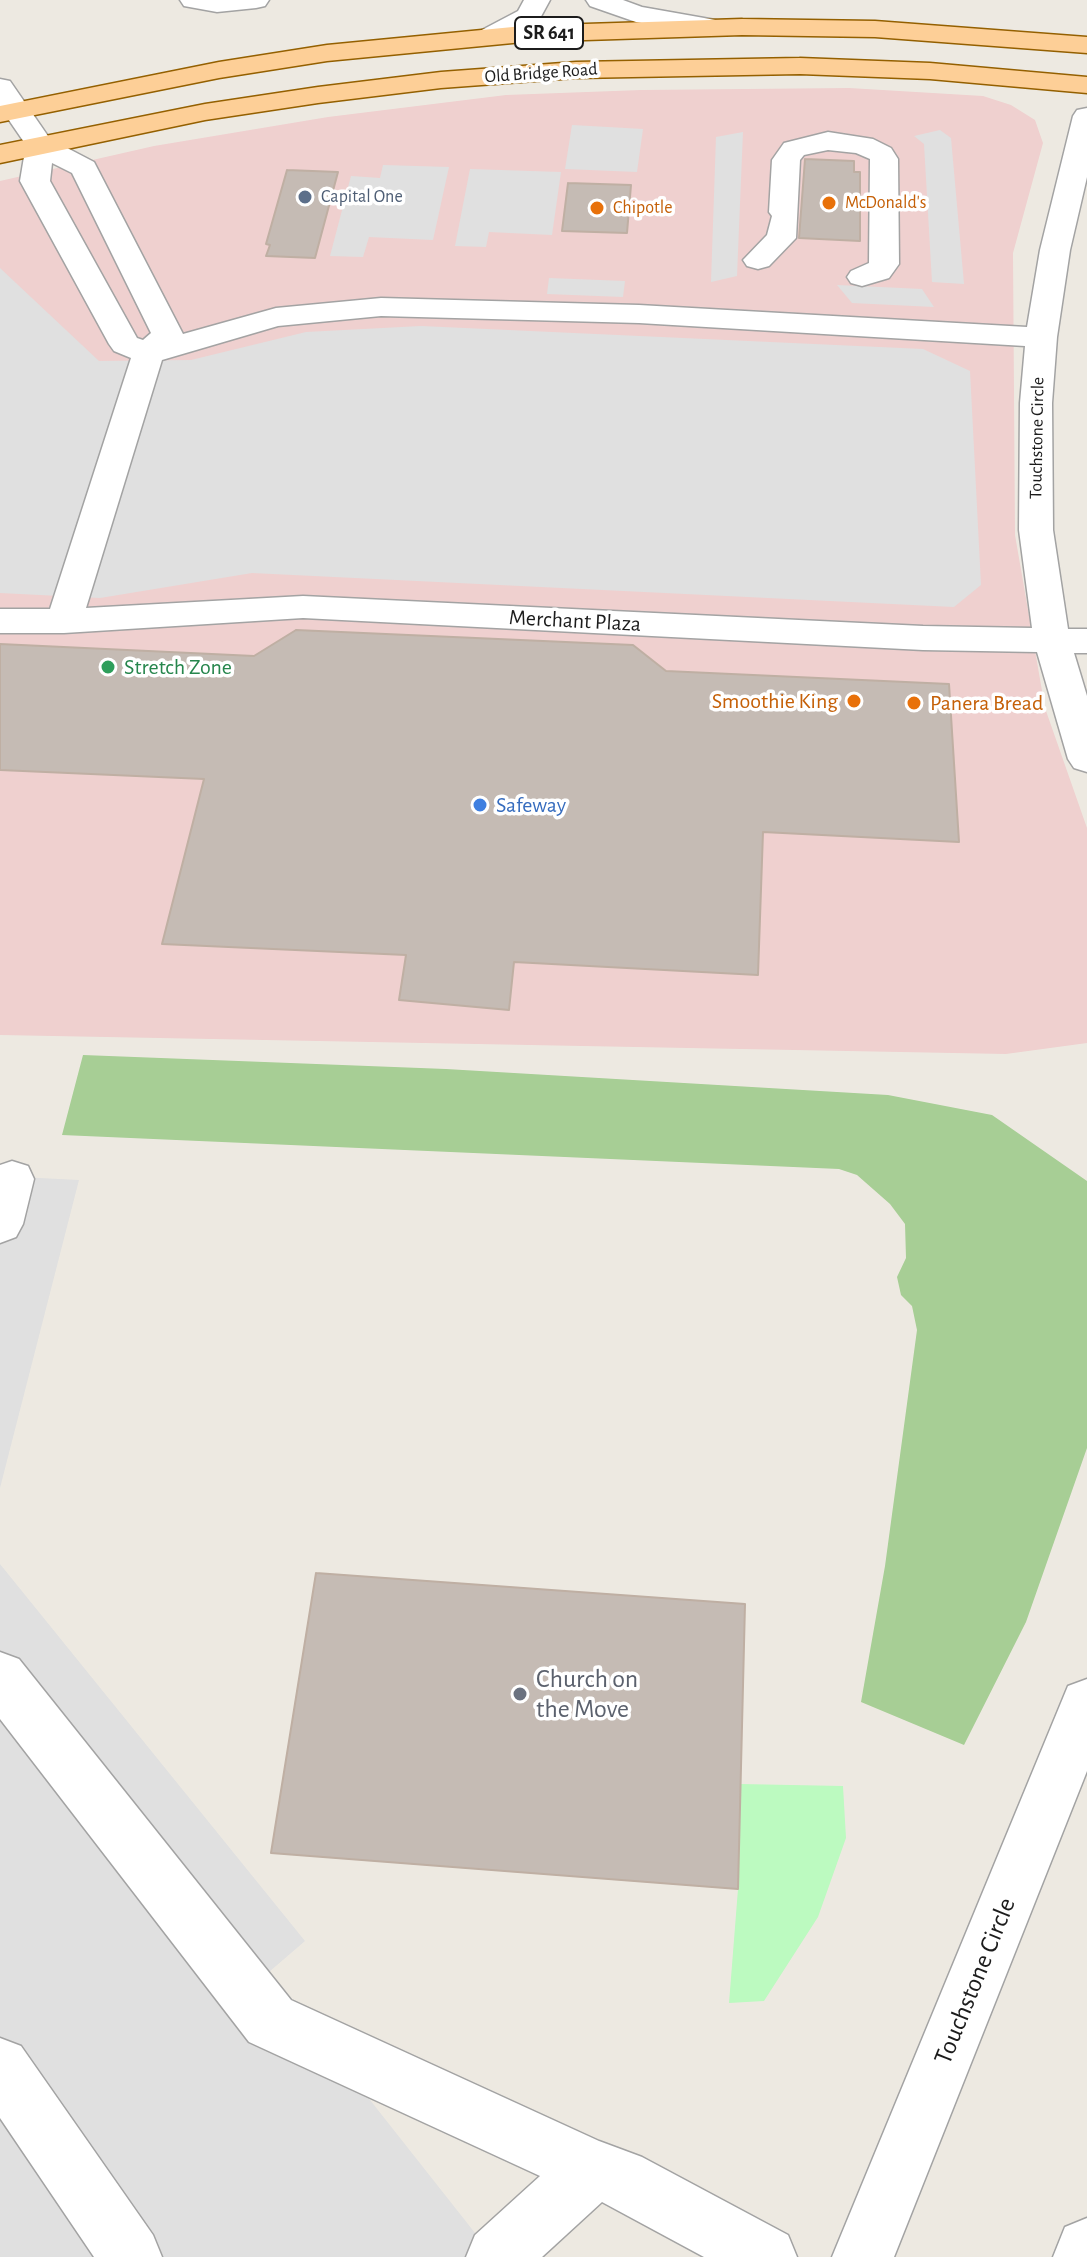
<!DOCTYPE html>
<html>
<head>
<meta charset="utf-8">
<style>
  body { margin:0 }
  canvas { display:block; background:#ede9e1 }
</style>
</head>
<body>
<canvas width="1087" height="2257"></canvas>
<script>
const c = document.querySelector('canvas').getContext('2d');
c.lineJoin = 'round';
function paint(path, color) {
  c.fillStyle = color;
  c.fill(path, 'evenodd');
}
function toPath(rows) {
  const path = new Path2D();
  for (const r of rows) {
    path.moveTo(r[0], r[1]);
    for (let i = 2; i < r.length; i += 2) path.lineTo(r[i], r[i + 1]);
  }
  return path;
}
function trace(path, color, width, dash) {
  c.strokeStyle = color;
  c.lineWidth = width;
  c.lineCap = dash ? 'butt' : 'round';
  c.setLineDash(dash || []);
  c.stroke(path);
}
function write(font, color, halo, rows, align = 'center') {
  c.font = font + ' "Alegreya Sans",sans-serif';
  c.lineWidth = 7;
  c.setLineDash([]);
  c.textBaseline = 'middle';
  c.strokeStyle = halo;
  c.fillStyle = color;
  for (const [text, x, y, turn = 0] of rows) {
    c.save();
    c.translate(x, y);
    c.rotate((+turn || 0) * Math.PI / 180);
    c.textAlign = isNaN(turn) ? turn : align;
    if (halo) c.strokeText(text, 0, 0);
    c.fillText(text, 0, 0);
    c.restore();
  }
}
paint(toPath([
  [849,88,983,96,1011,105,1035,120,1043,143,1013,253,1015,535,1045,708,1087,828,1087,1043,1006,1054,0,1035,0,181,154,146,328,117,506,95,641,90]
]), '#efd0cf');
paint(toPath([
  [83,1055,446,1069,888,1095,992,1115,1087,1181,1087,1448,1026,1622,964,1745,861,1702,885,1566,917,1330,912,1306,901,1295,897,1277,906,1258,905,1224,890,1204,857,1175,839,1169,62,1135]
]), '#a7ce95');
paint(toPath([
  [740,1784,843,1786,846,1838,818,1917,764,2001,729,2003,738,1889]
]), '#bcfac0');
paint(toPath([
  [572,125,643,129,637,172,565,169],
  [940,130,951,138,964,284,932,282,924,144,914,136],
  [743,132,737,276,711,282,716,137],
  [383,165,449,167,433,240,369,237,363,257,330,256,351,176,380,178],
  [470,169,561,172,552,235,489,232,486,247,455,246],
  [0,268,99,361,191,360,306,332,421,326,923,349,970,371,981,585,954,607,252,573,100,598,0,593],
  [549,278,625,281,623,297,547,294],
  [837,285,922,289,934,307,852,303],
  [0,1176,79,1180,0,1488],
  [0,1564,305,1941,269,1972,494,2257,0,2257]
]), '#e0e0e0');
const building = toPath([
  [805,159,854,161,854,172,860,172,860,241,799,238,805,159],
  [287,170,338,172,315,258,266,256,270,245,266,244,287,170],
  [568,183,631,185,627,233,562,231,568,183],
  [296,630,633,645,666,671,949,684,959,842,763,832,758,975,514,962,509,1010,399,1000,406,955,162,944,204,779,0,770,0,644,254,656,296,630],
  [316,1573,745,1604,738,1889,271,1853,316,1573]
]);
paint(building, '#c5bbb4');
trace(building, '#bfafa3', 2);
const minor = toPath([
  [180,0,269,0,265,6,256,8,217,12,184,6,180,0],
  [524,0,550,0,538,22,498,43,480,43,476,37,480,31,518,11,524,0],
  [586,0,623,0,642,7,721,21,725,27,721,33,712,35,636,22,590,6,586,0],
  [0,79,10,81,50,139,94,162,183,334,276,308,381,298,639,305,1027,327,1040,250,1073,116,1077,110,1087,108,1087,177,1070,250,1057,337,1052,403,1053,530,1068,629,1087,629,1087,653,1074,653,1087,696,1087,772,1074,768,1068,759,1037,652,923,650,303,618,64,633,0,633,0,609,50,609,131,358,114,351,109,344,20,181,26,145,0,107,0,79],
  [52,163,72,173,151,333,143,340,137,338,50,181,52,163],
  [381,316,639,323,1025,346,1020,403,1019,530,1032,628,923,626,303,596,86,608,162,360,278,326,381,316],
  [828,132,873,139,891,148,898,159,899,264,889,278,862,286,851,283,847,277,851,271,869,263,870,159,856,153,828,150,804,155,800,160,796,238,769,266,758,269,747,266,743,260,767,235,772,216,769,212,772,160,784,143,828,132],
  [12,1161,28,1166,34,1179,23,1224,16,1237,0,1243,0,1165,12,1161],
  [0,1652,19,1659,291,2000,599,2141,642,2157,788,2235,797,2257,704,2257,602,2202,542,2257,466,2257,475,2235,540,2176,249,2042,0,1719,0,1652],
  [1087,1679,1087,1771,894,2257,832,2257,1068,1686,1087,1679],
  [0,2038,21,2046,153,2235,162,2257,94,2257,0,2118,0,2038],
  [1087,2218,1087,2257,1053,2257,1065,2227,1087,2218]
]);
const major = toPath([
  [742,19,875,21,1087,37,1087,53,875,37,742,35,523,42,327,61,219,78,0,122,0,106,219,62,327,45,523,26,742,19],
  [800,58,930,63,1087,77,1087,93,930,79,800,74,576,78,441,88,318,103,205,120,0,163,0,145,205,104,318,87,441,72,576,62,800,58]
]);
trace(minor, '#a3a3a3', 3);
trace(major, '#946000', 3);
paint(minor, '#fff');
paint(major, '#fdcf97');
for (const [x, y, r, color] of [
  [305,197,8,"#5c6f8a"],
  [829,203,8,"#e8710a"],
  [597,208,8,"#e8710a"],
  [108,667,8,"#2e9e5b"],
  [854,701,8,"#e8710a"],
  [914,703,8,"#e8710a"],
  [480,805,8,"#3f7fe0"],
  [520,1694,8,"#6b7280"]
]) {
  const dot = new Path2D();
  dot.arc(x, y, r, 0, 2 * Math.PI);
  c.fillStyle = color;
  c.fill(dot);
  trace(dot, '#fff', 3);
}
write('18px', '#1c1c1c', '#fff', [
  ["Old Bridge Road",541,73,-4],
  ["Touchstone Circle",1037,438,-89]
]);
write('18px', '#4e5e75', '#fff', [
  ["Capital One",321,197]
], 'left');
write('18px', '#c56008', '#fff', [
  ["McDonald's",845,203],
  ["Chipotle",613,208]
], 'left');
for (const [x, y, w] of [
  [549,33,68]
]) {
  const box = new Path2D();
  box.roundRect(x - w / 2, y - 16, w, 32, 6);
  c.fillStyle = '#fff';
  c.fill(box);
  trace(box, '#1c1c1c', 2);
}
write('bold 20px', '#1c1c1c', null, [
  ["SR 641",549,33]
]);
write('22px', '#1c1c1c', '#fff', [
  ["Merchant Plaza",575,621,3]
]);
write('22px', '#27864d', '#fff', [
  ["Stretch Zone",124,667]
], 'left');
write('22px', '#c56008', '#fff', [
  ["Smoothie King",838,701],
  ["Panera Bread",930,703,"left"]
], 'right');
write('22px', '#366cbe', '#fff', [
  ["Safeway",496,805]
], 'left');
write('26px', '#5b616d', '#fff', [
  ["Church on",536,1679],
  ["the Move",536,1709]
], 'left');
write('26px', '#1c1c1c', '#fff', [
  ["Touchstone Circle",975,1981,-68]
]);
</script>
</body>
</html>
